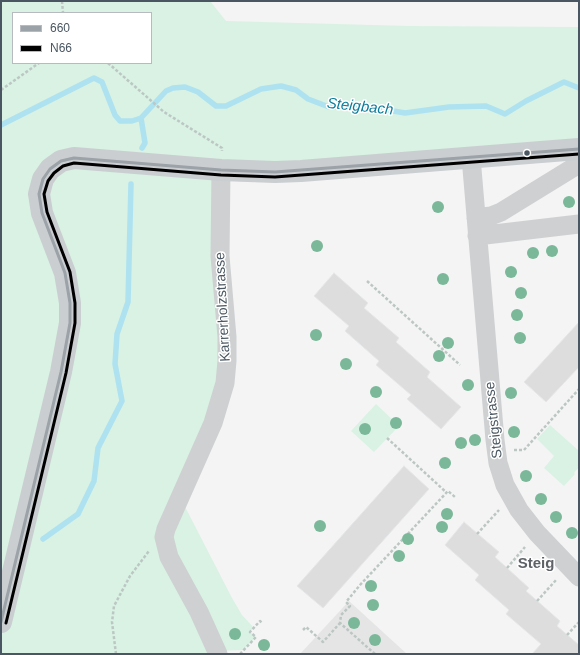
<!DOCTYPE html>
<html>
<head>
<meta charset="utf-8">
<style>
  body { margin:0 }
  #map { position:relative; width:580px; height:655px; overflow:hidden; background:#f4f4f4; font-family:Arial,sans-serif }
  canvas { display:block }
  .frame { position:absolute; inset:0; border:2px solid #4a5661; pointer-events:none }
  .legend { position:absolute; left:12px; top:12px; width:140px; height:52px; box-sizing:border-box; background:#fff; border:1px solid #b7bbc0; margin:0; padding:5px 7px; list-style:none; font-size:12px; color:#4a5661 }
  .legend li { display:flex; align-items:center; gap:8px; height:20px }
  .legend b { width:20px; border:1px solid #b7bbc0 }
</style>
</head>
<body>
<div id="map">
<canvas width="580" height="655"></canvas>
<div class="frame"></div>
<ul class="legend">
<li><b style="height:5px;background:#9ba2a8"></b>660</li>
<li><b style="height:5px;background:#000"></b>N66</li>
</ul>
</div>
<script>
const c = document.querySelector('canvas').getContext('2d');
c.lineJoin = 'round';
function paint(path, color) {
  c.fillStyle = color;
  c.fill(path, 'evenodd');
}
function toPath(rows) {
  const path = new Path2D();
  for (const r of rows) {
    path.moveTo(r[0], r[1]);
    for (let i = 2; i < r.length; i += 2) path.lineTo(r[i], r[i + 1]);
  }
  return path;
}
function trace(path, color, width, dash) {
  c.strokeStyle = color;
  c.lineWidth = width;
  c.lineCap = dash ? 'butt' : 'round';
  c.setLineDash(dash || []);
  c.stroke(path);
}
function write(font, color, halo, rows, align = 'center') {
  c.font = font + ' Arial,sans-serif';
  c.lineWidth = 3;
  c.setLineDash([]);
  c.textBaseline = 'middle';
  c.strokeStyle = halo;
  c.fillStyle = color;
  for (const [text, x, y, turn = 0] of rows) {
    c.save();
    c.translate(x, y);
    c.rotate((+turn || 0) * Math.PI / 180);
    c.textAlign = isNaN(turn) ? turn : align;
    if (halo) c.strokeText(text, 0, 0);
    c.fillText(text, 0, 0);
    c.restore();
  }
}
paint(toPath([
  [349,601,407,654,300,654]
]), '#e6e5e6');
paint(toPath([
  [1,1,210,1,226,21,409,26,579,27,579,149,221,170,227,361,180,497,232,598,242,615,254,628,250,632,256,637,243,650,211,651,211,654,1,654],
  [13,13,151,13,151,63,13,63],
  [376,404,399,426,374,452,351,431],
  [550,425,579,451,579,467,574,473,575,474,564,486,544,468,554,456,537,439]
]), '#d9f2e3');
trace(toPath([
  [141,118,145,143,142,148],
  [1,125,94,78,102,82,115,115,120,121,132,121,141,118,166,91,173,88,185,87,198,92,216,106,226,106,261,89,281,86,296,90,308,99,329,107,364,106,405,113,449,107,486,106,505,114,526,101,564,82,579,88],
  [43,539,78,514,94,481,98,448,122,401,115,364,117,334,128,302,131,184]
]), '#aee2f0', 5.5);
const building = toPath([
  [334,273,368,303,364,308,399,338,396,342,430,372,427,377,461,407,441,429,407,399,411,395,376,365,379,361,345,331,349,326,314,296,334,273],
  [579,322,579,367,546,402,524,382,579,322],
  [404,466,429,489,323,608,297,586,404,466],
  [464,522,499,552,495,557,529,588,526,591,560,621,557,626,579,645,579,654,532,654,541,644,506,614,509,610,475,580,479,575,445,545,464,522]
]);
paint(building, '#ddddde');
trace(building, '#e5e6e7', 1);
trace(toPath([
  [62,1,63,13],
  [108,63,164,112,222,148,222,151],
  [1,90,39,63],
  [367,281,460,365],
  [387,438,447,493],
  [514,450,524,450,579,389],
  [477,534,499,510],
  [507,568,525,547],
  [537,601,557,579],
  [303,630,306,627,323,642,340,623],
  [567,635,579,622],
  [116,654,112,622,114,606,130,576,149,551],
  [240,654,256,637,250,632,260,621,262,623],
  [375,654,340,623,341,615,350,606,346,602,360,585,448,491,455,497]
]), '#bcc7c4', 2.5, [3, 2]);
trace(toPath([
  [471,157,495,440,498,463,505,485,519,510,537,533,579,577],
  [476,218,491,216,501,212,579,164],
  [477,236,579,224],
  [218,654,199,612,169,557,164,537,166,529,213,423,225,383,227,361,227,337,220,256,221,170]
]), '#ced0d2', 19);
trace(toPath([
  [1,622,61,372,70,323,70,303,65,273,42,213,40,200,39,194,43,179,50,169,61,161,74,158,221,170,275,172,301,171,579,149]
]), '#caced1', 22);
trace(toPath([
  [1,622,61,372,70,323,70,303,65,273,42,213,39,194,43,179,50,169,61,161,74,158,221,170,275,172,579,149]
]), '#9ba2a8', 3);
trace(toPath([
  [6,623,66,373,75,323,75,303,70,272,47,212,44,194,48,181,54,173,63,166,74,163,221,175,275,177,579,154]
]), '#000', 3);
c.fillStyle = '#7ab899';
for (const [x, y] of [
  [569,202],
  [438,207],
  [317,246],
  [552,251],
  [533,253],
  [511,272],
  [443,279],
  [521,293],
  [517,315],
  [316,335],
  [520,338],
  [448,343],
  [439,356],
  [346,364],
  [468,385],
  [376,392],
  [511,393],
  [396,423],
  [365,429],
  [514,432],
  [475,440],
  [461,443],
  [445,463],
  [526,476],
  [541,499],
  [447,514],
  [556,517],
  [320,526],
  [442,527],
  [572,533],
  [408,539],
  [399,556],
  [371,586],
  [373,605],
  [354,623],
  [235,634],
  [375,640],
  [264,645]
]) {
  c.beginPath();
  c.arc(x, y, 6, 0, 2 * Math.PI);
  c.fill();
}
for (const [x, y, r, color] of [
  [527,153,3.5,"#4a5661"]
]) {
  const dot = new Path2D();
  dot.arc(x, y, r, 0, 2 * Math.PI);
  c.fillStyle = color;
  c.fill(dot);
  trace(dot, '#fff', 1.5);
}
write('14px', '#4a5661', '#fff', [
  ["Karrerholzstrasse",223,307,-93],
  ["Steigstrasse",494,420,-96]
]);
write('italic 15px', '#0c7c9b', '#fff', [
  ["Steigbach",360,107,6]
]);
write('bold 15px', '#5f6368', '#fff', [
  ["Steig",536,564]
]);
</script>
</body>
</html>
